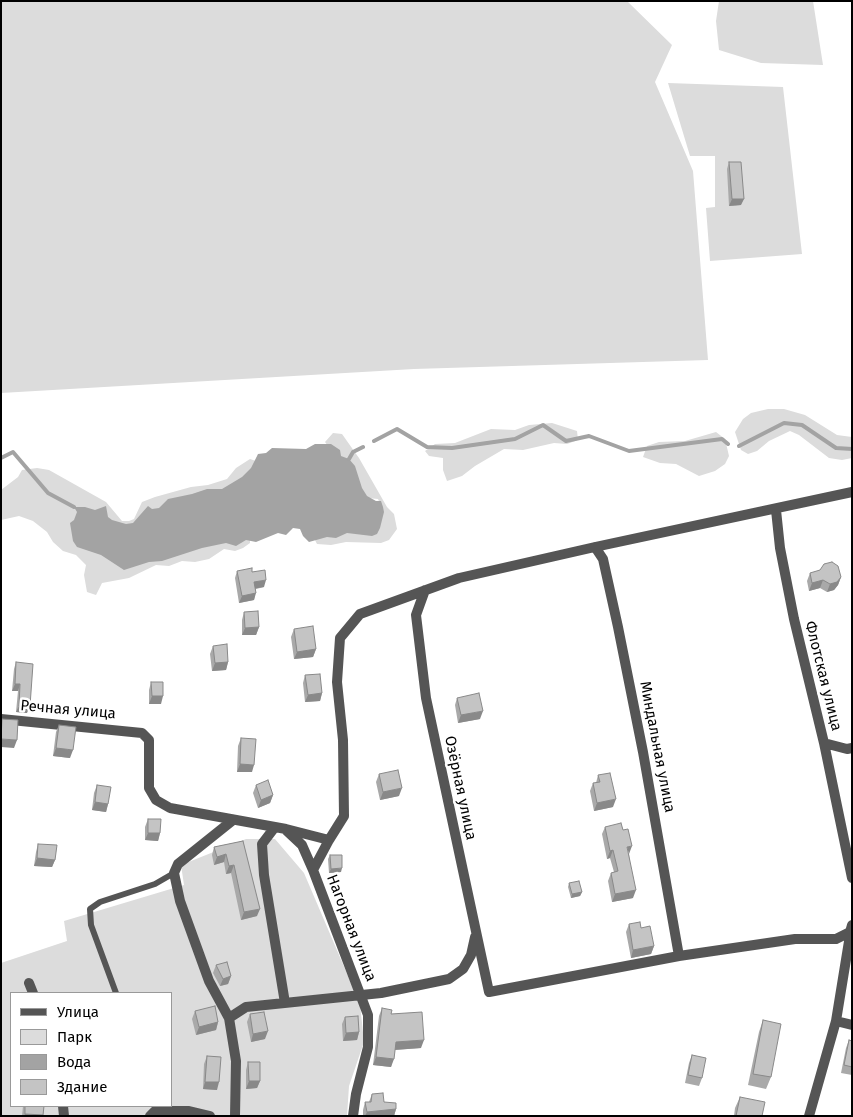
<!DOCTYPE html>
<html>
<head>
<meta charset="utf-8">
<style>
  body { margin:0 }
  #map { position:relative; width:853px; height:1117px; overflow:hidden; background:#fff; font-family:"Fira Sans",sans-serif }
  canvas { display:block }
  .frame { position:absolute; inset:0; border:2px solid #000; pointer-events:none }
  .legend { position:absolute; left:10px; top:992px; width:162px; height:115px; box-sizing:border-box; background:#fff; border:1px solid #999; margin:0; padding:6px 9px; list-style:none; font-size:15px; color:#000 }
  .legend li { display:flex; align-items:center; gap:10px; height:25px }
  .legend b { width:25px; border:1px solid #999 }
</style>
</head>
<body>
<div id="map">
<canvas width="853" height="1117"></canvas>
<div class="frame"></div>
<ul class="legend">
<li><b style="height:6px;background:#555"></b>Улица</li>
<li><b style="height:14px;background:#dcdcdc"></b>Парк</li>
<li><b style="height:14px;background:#a3a3a3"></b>Вода</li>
<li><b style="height:14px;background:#c4c4c4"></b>Здание</li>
</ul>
</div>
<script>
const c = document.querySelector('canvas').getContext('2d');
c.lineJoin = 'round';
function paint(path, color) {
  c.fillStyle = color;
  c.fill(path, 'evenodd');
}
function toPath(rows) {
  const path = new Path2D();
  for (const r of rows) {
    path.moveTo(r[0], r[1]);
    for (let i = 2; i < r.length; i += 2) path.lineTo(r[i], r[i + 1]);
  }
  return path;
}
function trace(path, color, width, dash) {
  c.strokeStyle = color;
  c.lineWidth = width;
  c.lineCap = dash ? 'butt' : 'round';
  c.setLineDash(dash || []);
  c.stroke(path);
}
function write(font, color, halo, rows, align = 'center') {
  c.font = font + ' "Fira Sans",sans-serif';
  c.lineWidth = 5;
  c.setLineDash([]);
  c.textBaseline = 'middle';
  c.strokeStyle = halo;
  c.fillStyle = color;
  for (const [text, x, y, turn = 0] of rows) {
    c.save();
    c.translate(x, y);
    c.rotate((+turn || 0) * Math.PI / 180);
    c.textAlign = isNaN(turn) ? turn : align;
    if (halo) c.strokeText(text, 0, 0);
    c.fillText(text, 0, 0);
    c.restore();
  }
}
paint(toPath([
  [1,1,627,1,672,45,655,82,693,171,708,360,414,369,1,393],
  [719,1,813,1,823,65,761,63,719,50,716,21],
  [668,83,783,87,802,254,710,261,706,208,715,207,715,156,690,156],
  [768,409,784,409,805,415,837,435,852,437,852,458,842,460,829,458,799,435,790,431,769,441,757,451,748,454,741,450,735,432,743,419,751,413],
  [552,423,577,431,578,440,567,444,554,443,523,450,504,449,475,466,462,476,447,481,443,470,443,458,429,456,425,451,435,444,455,443,491,429,515,430,529,425],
  [716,432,725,439,729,456,725,464,715,471,699,476,676,464,660,463,643,457,647,446,659,442,685,441],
  [333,433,342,434,359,458,387,507,394,514,397,529,389,540,381,543,346,542,331,545,317,544,314,538,382,508,378,499,367,498,325,442],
  [250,459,256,461,252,472,229,490,203,493,178,505,170,502,161,514,149,514,142,521,126,529,116,532,106,531,94,514,83,516,74,527,79,539,86,545,91,541,94,535,101,536,109,544,133,554,151,552,152,557,160,559,193,546,224,542,237,543,250,537,250,543,243,548,235,551,224,549,209,559,195,562,182,561,169,566,156,565,129,578,102,583,96,595,87,592,84,575,86,565,76,555,63,551,53,542,47,532,33,521,19,516,1,520,1,490,18,477,22,470,37,468,49,470,106,502,122,521,129,521,134,519,142,502,155,497,191,487,208,485,227,479,236,468],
  [246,839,275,839,304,873,360,1004,364,1042,349,1086,347,1116,1,1116,1,963,67,941,64,921,184,885,181,865],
  [11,993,171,993,171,1106,11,1106]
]), '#dcdcdc');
paint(toPath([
  [315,444,331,444,340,450,341,456,349,459,355,466,362,488,367,496,376,501,381,501,383,507,384,512,380,528,377,534,372,536,347,533,336,538,327,537,309,542,303,536,300,529,293,528,286,535,278,533,256,542,246,540,236,546,226,543,202,548,162,561,149,562,124,570,101,555,77,547,73,541,70,523,74,520,77,512,74,507,85,507,95,510,106,506,108,517,112,520,126,524,133,523,148,506,152,509,159,508,168,499,192,494,207,489,222,489,242,477,251,468,258,454,266,453,272,448,306,449]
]), '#a3a3a3');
trace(toPath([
  [374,441,397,429,427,447,452,448,515,439,543,425,566,441,589,436,629,451,722,439,728,444],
  [739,446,784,423,802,425,836,448,852,449],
  [1,458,13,452,48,493,74,507],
  [349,459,353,452,363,447]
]), '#a3a3a3', 4);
trace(toPath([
  [116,993,91,925,90,909,100,902,155,884,174,873]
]), '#555', 6);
trace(toPath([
  [776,510,780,548,794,619,824,743,852,878],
  [595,547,603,559,618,627,643,752,679,956],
  [425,590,416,615,426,698,489,992,679,956,795,939,836,939,850,932,852,925],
  [1,719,142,733,149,740,149,788,156,800,170,808,286,829,329,840],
  [824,743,847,749,852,748],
  [233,820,178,864,174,873,180,901,209,981,229,1018,236,1061,235,1116],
  [275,827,262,844,264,875,285,1003],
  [286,830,302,845,313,870],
  [29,983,33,993],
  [229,1018,246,1007,381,993,449,979,463,969,471,955,475,937],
  [836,1021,852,1025],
  [63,1106,64,1116],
  [150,1116,155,1111,189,1111,210,1116],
  [353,1116,356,1094,368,1047,368,1015,313,870,329,840,344,816,343,740,337,682,340,638,360,614,459,578,595,547,852,492],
  [809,1116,836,1021,851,929]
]), '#555', 10);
paint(toPath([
  [729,162,741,205,729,206,727,169],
  [237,571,252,572,264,587,256,589,254,600,239,603,235,578],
  [810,573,841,577,838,585,834,590,827,592,820,588,809,591,807,581],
  [244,612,259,627,256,635,242,635,242,620],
  [294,629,316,649,313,657,294,659,291,637],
  [213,646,228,662,226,670,212,671,210,654],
  [16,662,27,713,16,712,18,691,12,691,14,669],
  [305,675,322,693,320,701,305,702,303,683],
  [151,682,161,704,149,704,149,690],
  [457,698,480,719,458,723,455,705],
  [59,725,70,758,53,756,56,732],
  [241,738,252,772,237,772,238,746],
  [379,774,399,796,380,800,376,782],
  [598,775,613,807,594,811,590,791,593,783,596,783],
  [97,785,108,804,106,812,92,810,94,793],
  [256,785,273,795,270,803,258,808,253,793],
  [148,819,160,833,158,841,145,840,145,827],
  [605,827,629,854,633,898,612,902,608,881,611,873,614,872,610,858,607,859,602,834],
  [243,841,257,916,241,920,231,873,226,874,224,862,214,865,212,855,214,847],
  [38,844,55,860,52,867,34,866,36,852],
  [330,855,341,872,329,873,328,859],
  [569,883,582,892,580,896,571,898,568,887],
  [629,924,654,946,651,954,631,958,626,932],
  [216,965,231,976,228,984,220,986,213,973],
  [382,1008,391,1014,421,1048,395,1050,391,1067,373,1065,379,1016],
  [195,1011,218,1022,216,1030,196,1035,192,1019],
  [250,1014,265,1039,251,1042,247,1022],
  [345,1017,359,1032,357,1040,343,1041,342,1024],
  [763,1020,771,1077,766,1089,748,1085,759,1032],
  [849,1040,852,1041,852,1075,841,1073,846,1048],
  [692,1055,702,1078,699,1086,685,1083,689,1063],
  [207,1056,217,1090,203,1089,204,1064],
  [248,1062,260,1081,257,1088,246,1089,246,1070],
  [372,1094,384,1102,396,1109,394,1116,363,1116,363,1110,365,1102,369,1102],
  [740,1097,762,1116,734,1116,735,1108],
  [23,1106,44,1106,43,1116,22,1116]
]), '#a9a9a9');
paint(toPath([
  [732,199,744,199,741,205,729,206],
  [841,577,838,585,834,590,827,592,830,584],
  [266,580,264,587,252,589,254,582],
  [823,580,820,588,809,591,812,583],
  [256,593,254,600,239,603,242,596],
  [259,627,256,635,242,635,245,628],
  [316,649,313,657,294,659,297,652],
  [228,662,226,670,212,671,215,663],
  [15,684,20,684,18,691,12,691],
  [322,693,320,701,305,702,308,695],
  [152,696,163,696,161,704,149,704],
  [19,706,30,706,27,713,16,712],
  [483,711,480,719,458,723,461,715],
  [1,739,17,740,14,748,1,747],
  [56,748,73,750,70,758,53,756],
  [240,764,254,765,252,772,237,772],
  [402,788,399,796,380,800,383,792],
  [273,795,270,803,258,808,261,800],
  [616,799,613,807,594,811,597,803],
  [95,802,108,804,106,812,92,810],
  [148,833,160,833,158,841,145,840],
  [632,846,629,854,627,847],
  [613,850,610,858,607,859,610,851],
  [226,854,224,862,214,865,217,857],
  [37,858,55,860,52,867,34,866],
  [234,865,231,873,226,874,229,866],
  [342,868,341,872,329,873,331,869],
  [636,890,633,898,612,902,615,894],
  [582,892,580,896,571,898,572,894],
  [260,909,257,916,241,920,244,912],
  [654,946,651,954,631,958,633,950],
  [231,976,228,984,220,986,223,979],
  [218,1022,216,1030,196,1035,199,1027],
  [268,1031,265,1039,251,1042,253,1034],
  [359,1032,357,1040,343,1041,346,1033],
  [424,1040,421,1048,393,1050,396,1042],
  [376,1057,394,1059,391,1067,373,1065],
  [249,1081,260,1081,257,1088,246,1089],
  [205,1082,219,1082,217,1090,203,1089],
  [396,1109,394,1116,365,1116,367,1112],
  [25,1114,43,1115,24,1116]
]), '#898989');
const building = toPath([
  [729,162,741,162,744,199,732,199,729,162],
  [832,562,838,566,841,577,837,582,830,584,823,580,812,583,810,573,820,570,824,564,832,562],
  [252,568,252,572,265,570,266,580,254,582,256,593,242,596,237,571,252,568],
  [258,611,259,627,245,628,244,612,258,611],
  [313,626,316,649,297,652,294,629,313,626],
  [227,644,228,662,215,663,213,646,227,644],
  [16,662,33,664,30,706,19,706,20,684,15,684,16,662],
  [320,674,322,693,308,695,305,675,320,674],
  [151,682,163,682,163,696,152,696,151,682],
  [479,693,483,711,461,715,457,698,479,693],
  [2,719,18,720,17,740,1,739,2,719],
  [59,725,76,727,73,750,56,748,59,725],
  [241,738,256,739,254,765,240,764,241,738],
  [398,770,402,788,383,792,379,774,398,770],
  [610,773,616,799,597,803,593,783,600,782,598,775,610,773],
  [268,780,273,795,261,800,256,785,268,780],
  [97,785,111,787,108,804,95,802,97,785],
  [148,819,161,819,160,833,148,833,148,819],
  [621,823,623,830,628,829,632,846,627,847,636,890,615,894,611,873,618,871,613,850,610,851,605,827,621,823],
  [243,841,260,909,244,912,234,865,229,866,226,854,217,857,214,847,243,841],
  [38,844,57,845,55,860,37,858,38,844],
  [330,855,342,855,342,868,331,869,330,855],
  [579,881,582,892,572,894,569,883,579,881],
  [640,922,641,928,650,926,654,946,633,950,629,924,640,922],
  [227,962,231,976,223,979,216,965,227,962],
  [215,1006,218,1022,199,1027,195,1011,215,1006],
  [382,1008,392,1010,391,1014,422,1012,424,1040,396,1042,394,1059,376,1057,382,1008],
  [264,1012,268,1031,253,1034,250,1014,264,1012],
  [358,1016,359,1032,346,1033,345,1017,358,1016],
  [763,1020,781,1024,771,1077,753,1074,763,1020],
  [849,1040,852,1041,852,1067,844,1065,849,1040],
  [692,1055,706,1058,702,1078,688,1075,692,1055],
  [207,1056,221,1057,219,1082,205,1082,207,1056],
  [248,1062,260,1062,260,1081,249,1081,248,1062],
  [383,1093,384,1102,396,1103,396,1109,367,1112,365,1102,371,1102,372,1094,383,1093],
  [740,1097,765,1102,762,1116,736,1116,740,1097],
  [25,1106,44,1106,43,1115,25,1114,25,1106]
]);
paint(building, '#c4c4c4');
trace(building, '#898989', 1);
write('15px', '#000', '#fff', [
  ["Флотская улица",823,676,76],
  ["Речная улица",68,710,5],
  ["Миндальная улица",657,747,79],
  ["Озёрная улица",460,788,78],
  ["Нагорная улица",351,928,69]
]);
</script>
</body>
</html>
